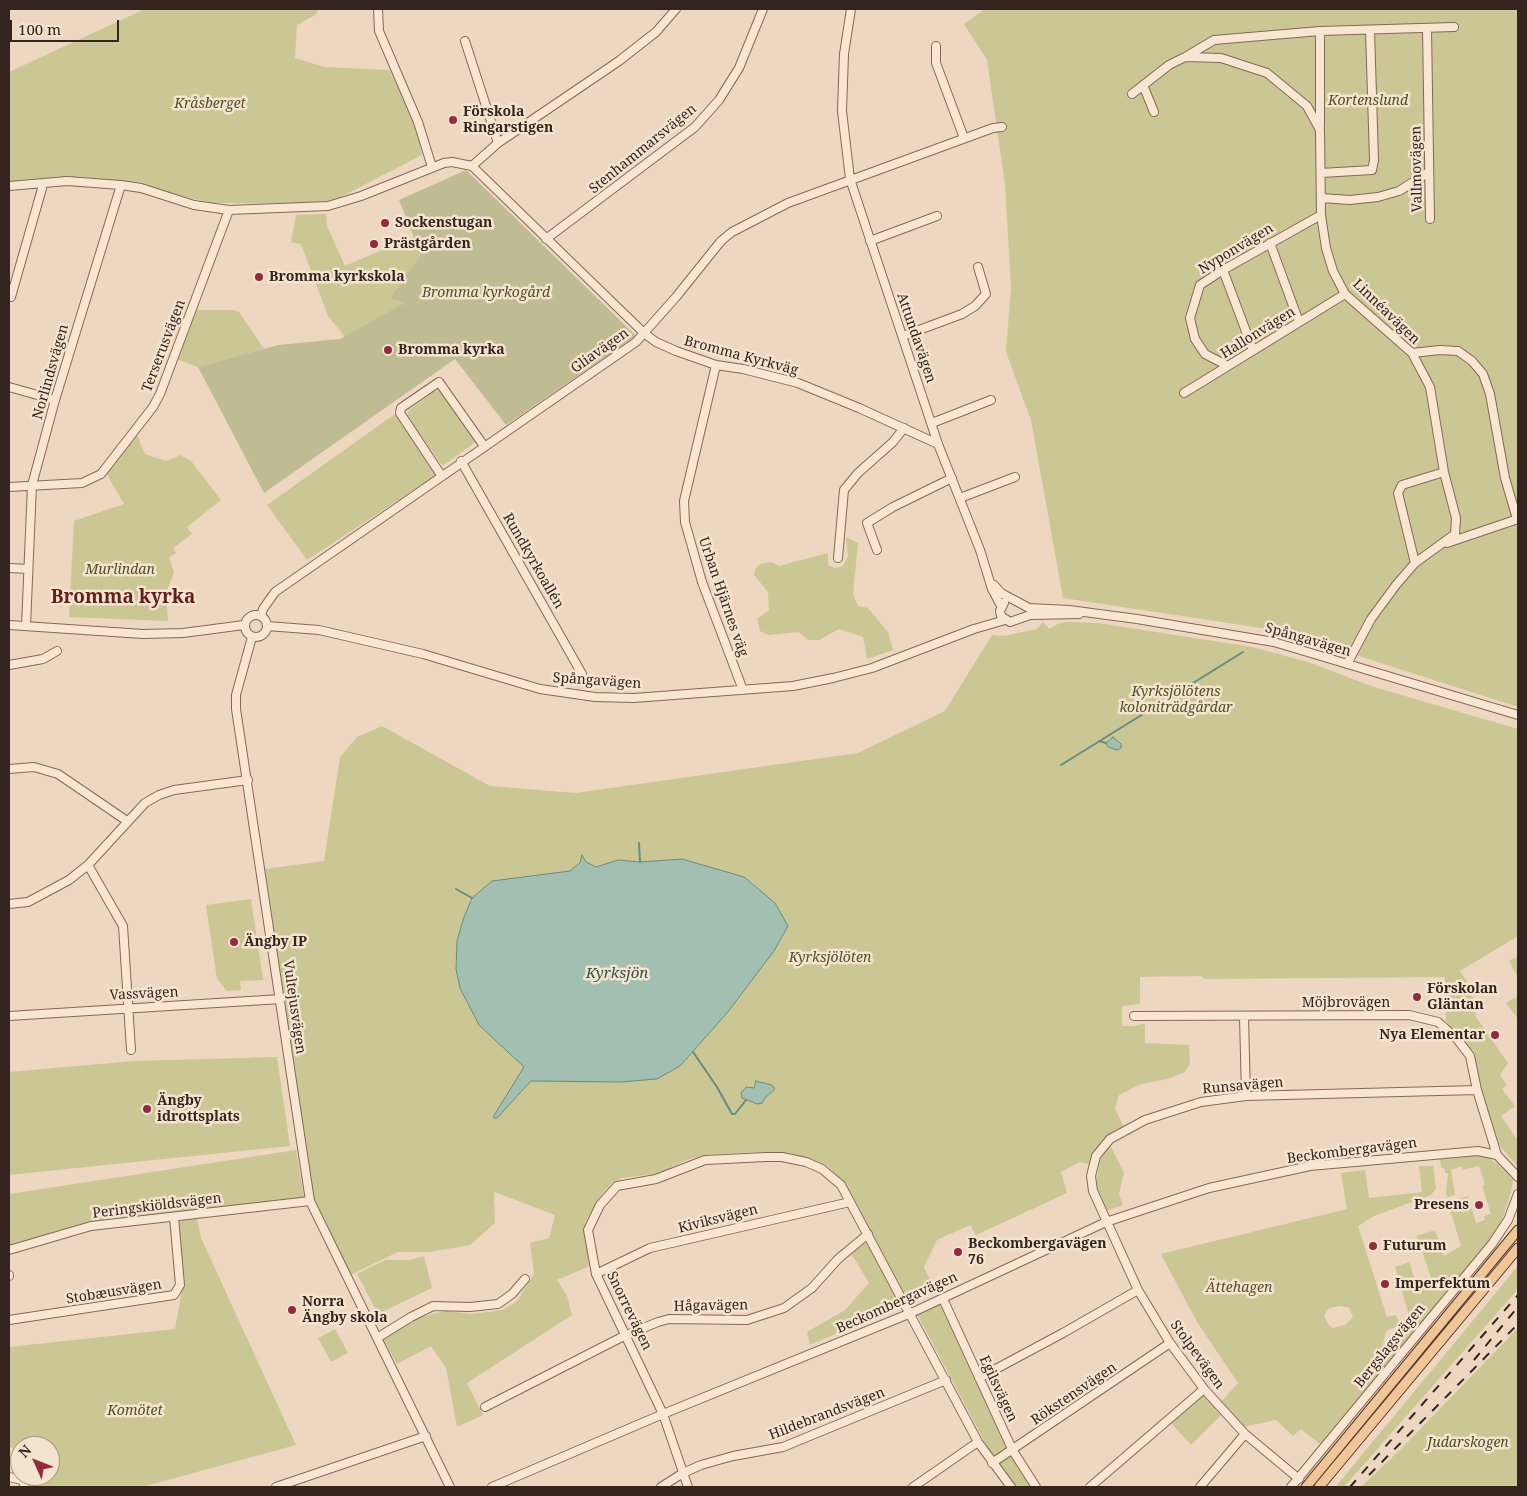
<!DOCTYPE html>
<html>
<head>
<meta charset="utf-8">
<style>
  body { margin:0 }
  #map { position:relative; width:1527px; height:1496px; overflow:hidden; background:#edd7c0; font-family:"Noto Serif",serif }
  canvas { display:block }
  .frame { position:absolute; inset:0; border:10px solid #35241d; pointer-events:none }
  .north { position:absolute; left:10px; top:1436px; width:50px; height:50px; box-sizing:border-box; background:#f4e3cf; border:1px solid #a89788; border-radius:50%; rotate:314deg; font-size:14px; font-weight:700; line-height:20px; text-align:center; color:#35241d }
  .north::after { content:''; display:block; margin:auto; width:18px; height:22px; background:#932a3d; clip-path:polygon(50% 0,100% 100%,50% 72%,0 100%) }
  .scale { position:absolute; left:10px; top:20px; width:109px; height:22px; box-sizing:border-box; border:2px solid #35241d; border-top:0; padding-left:6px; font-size:15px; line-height:18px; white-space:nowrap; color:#35241d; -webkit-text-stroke:4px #f4e3cf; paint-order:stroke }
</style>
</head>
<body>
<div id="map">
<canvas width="1527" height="1496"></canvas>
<div class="frame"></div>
<div class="north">N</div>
<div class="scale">100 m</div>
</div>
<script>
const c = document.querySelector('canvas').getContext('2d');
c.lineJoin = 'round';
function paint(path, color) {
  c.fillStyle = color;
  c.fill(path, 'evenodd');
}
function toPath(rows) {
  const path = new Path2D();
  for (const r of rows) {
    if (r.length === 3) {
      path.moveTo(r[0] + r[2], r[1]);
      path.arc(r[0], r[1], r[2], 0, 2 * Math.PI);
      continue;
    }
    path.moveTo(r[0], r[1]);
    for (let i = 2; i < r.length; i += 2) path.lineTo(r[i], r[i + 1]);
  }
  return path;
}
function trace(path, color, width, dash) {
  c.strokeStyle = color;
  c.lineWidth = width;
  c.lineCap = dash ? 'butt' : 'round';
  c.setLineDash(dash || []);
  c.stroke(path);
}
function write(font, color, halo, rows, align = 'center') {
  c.font = font + ' "Noto Serif",serif';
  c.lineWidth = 5;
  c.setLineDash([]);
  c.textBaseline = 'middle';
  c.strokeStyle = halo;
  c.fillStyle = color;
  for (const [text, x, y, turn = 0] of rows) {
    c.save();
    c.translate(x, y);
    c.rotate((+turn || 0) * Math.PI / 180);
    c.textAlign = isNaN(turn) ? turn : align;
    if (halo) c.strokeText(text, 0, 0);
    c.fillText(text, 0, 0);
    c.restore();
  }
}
paint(toPath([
  [145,9,318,9,317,14,297,25,295,58,324,67,389,70,414,116,422,155,327,204,211,203,121,181,74,177,9,181,9,72],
  [982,9,1518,9,1518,707,1281,631,1063,598,1031,420,1006,352,1011,288,1005,184,987,60,964,24,982,11],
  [326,214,327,226,345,266,414,236,422,255,390,298,404,303,345,337,328,316,301,244,291,242,296,215],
  [193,310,234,310,239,312,264,349,198,367,177,359],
  [439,390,477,441,444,465,441,464,407,416,409,410,435,391],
  [395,414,438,474,307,560,267,505],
  [136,433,145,454,166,461,181,455,191,461,221,500,187,527,192,534,173,548,176,553,169,557,174,573,166,592,168,621,69,617,74,521,124,504,105,471],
  [846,537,858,543,853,594,858,606,868,608,888,632,893,650,867,659,863,637,839,629,819,640,808,640,799,632,768,635,760,631,757,619,769,610,768,592,754,575,755,569,760,564,771,562,779,566,828,553,828,565,835,568,843,566,848,556],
  [1043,622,1049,629,1058,624,1067,622,1098,623,1252,647,1308,662,1374,687,1518,729,1518,936,1460,971,1467,981,1467,990,1473,998,1476,1017,1508,1063,1500,1075,1507,1085,1502,1089,1515,1106,1501,1116,1516,1138,1518,1137,1518,1167,1495,1140,1480,1085,1464,1044,1446,1021,1445,977,1205,979,1201,976,1140,977,1140,1004,1122,1006,1122,1026,1136,1026,1145,1023,1145,1043,1189,1045,1190,1063,1185,1072,1168,1079,1141,1084,1119,1095,1115,1109,1124,1127,1091,1165,1080,1162,1061,1172,1067,1193,976,1235,970,1225,937,1240,924,1267,935,1291,909,1303,843,1182,828,1166,805,1157,761,1152,711,1154,686,1160,660,1173,622,1178,612,1183,603,1193,585,1222,590,1266,557,1280,567,1296,572,1315,467,1383,483,1415,457,1427,446,1368,431,1346,397,1364,383,1338,410,1320,446,1311,472,1314,503,1310,517,1301,534,1274,530,1243,549,1238,555,1215,494,1192,495,1223,470,1245,429,1252,398,1252,348,1276,320,1216,313,1195,265,869,324,861,340,757,357,737,382,726,490,786,575,793,858,753,945,711,992,635,1004,636,1037,629],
  [251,899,263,980,240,981,241,990,227,991,217,979,206,905],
  [1518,956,1518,977,1509,961],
  [1518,996,1518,1019,1506,1003],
  [277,1057,290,1146,9,1175,9,1072,134,1061],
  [1110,1145,1124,1173,1119,1194,1123,1205,1106,1211,1096,1185,1099,1165,1102,1155],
  [296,1150,304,1198,84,1225,9,1247,9,1194],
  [1478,1156,1489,1158,1498,1164,1513,1179,1511,1192,1499,1229,1320,1444,1301,1429,1293,1436,1276,1420,1243,1427,1221,1402,1238,1383,1197,1322,1161,1254,1347,1209,1341,1173,1365,1170,1369,1198,1422,1192,1419,1166,1433,1166,1436,1189,1431,1195,1374,1216,1358,1226,1387,1317,1396,1315,1400,1325,1386,1331,1382,1349,1410,1319,1395,1267,1409,1262,1417,1285,1431,1278,1417,1236,1435,1230,1444,1256,1461,1246,1448,1203,1468,1196,1476,1223,1485,1220,1484,1216,1491,1214,1482,1186,1485,1185,1479,1166,1463,1170,1462,1166,1451,1170,1455,1195,1448,1197,1446,1194,1448,1173,1445,1173,1445,1169,1441,1167,1440,1159],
  [1341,1306,1349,1308,1353,1317,1345,1325,1333,1328,1328,1324,1324,1315,1329,1308],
  [197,1218,201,1238,296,1445,142,1487,28,1487,30,1476,50,1476,50,1446,20,1446,20,1450,9,1447,9,1347,175,1329,184,1278,177,1220],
  [866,1243,870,1246,902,1305,810,1345,807,1332,845,1310,869,1283,851,1253],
  [424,1256,432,1288,378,1314,357,1274,385,1260,411,1260],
  [1518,1266,1518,1289,1344,1487,1339,1487,1337,1485],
  [941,1303,1018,1464,1031,1487,1015,1487,990,1452,917,1314],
  [1518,1328,1518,1487,1361,1487,1404,1446],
  [335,1329,348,1353,331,1362,318,1338],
  [1205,1394,1223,1413,1191,1445,1171,1423]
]), '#cac794');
paint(toPath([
  [466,170,636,336,506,425,455,359,264,493,198,367,278,345,340,339,404,303,390,298,421,255,399,200]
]), '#bfbc94');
const water = toPath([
  [1113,737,1121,744,1121,748,1117,750,1108,747,1106,743,1113,737],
  [582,855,586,862,596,867,618,860,640,862,682,859,744,877,775,903,788,926,774,951,727,1013,680,1066,657,1079,621,1082,531,1081,496,1119,493,1117,524,1067,479,1025,460,988,456,969,457,941,464,917,472,898,492,881,570,871,580,863,582,855],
  [756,1081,772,1085,775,1089,765,1098,762,1103,757,1104,742,1098,741,1093,746,1087,754,1088,756,1081]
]);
paint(water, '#a3bfb2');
trace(water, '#6a8c7e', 1);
trace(toPath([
  [1099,741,1106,743],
  [1061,765,1243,652],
  [639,843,640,862],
  [456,889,472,898],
  [693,1052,717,1087,732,1114,735,1114,746,1100]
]), '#6a8c7e', 2);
const minor = toPath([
  [378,9,379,31,418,122,432,167],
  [851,9,844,54,842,111,850,179,938,444,980,550,992,589,1001,606],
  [1427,28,1430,219],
  [465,41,498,143],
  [936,46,936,63,964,138],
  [1187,56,1214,40,1320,31,1454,27],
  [1143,85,1154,112],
  [1132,94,1169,65,1185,57,1221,58,1267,73,1307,106,1320,130,1321,215,1326,248,1333,271,1345,294,1412,353,1430,387,1444,472,1456,518,1455,534,1415,563,1396,585,1371,619,1347,664],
  [1320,126,1320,31],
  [472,166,645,334,656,342,676,351,716,365,743,369,798,383,859,408,938,444],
  [1321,173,1372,170,1374,160,1370,30],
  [9,186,67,181,121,185,141,188,194,205,229,210,328,206,361,196,444,163,452,162,472,166,498,143,619,61,656,32,676,9],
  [1321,198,1350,200,1378,197,1399,191,1429,172],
  [546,239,695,127,719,100,739,68,763,9],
  [870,241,937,216],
  [1270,243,1299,322],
  [1223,270,1253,350],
  [11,297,43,185],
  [903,336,962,314,975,306,986,294,978,267],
  [1412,353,1440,350,1458,351,1472,361,1483,374,1490,394,1505,478,1517,519],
  [716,365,684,501,685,522,702,582,743,690],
  [1228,366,1205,354,1195,339,1190,318,1200,285,1223,270,1321,215],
  [9,387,55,400],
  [1184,393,1345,294],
  [932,423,991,400],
  [461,461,582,674],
  [441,475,400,413,401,408,439,382,484,446],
  [9,487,82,483,101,474,153,407,160,394,229,210],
  [960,498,1015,477],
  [1447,543,1518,519],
  [877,550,867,523,893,507,952,478],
  [838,558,844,490,858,473,893,442,904,428],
  [1415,563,1398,493,1402,485,1444,472],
  [9,568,28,569],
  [994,585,1001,593,1029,608,1069,610,1137,619,1274,642,1518,715],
  [1004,603,1000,611,1001,616,1010,622,1030,615,1079,614],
  [256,626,11],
  [261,616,263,609,275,592,636,342,676,297,721,241,732,232,788,203,993,128,1002,127],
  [9,625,143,634,183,633,244,625],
  [26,626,32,485,55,400,121,185],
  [267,626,319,630,423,654,540,689,595,697,634,698,793,686,833,678,872,668,974,629,1005,620],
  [252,637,236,695,236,709,310,1201,450,1487],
  [9,665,43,659,57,651],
  [9,769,34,767,58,774,127,821],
  [88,865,123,926,131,1050],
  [9,904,28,902,69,880,88,865,145,803,159,795,174,790,248,780],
  [9,1016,281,999],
  [1134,1016,1409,1015,1438,1022,1457,1039,1470,1056,1477,1090,1497,1155],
  [1244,1017,1246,1096],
  [9,1250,91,1226,310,1201],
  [596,1274,650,1248,850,1202],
  [9,1275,9,1276],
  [943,1299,1013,1451,1036,1487],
  [9,1320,174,1295,180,1285,174,1217],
  [377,1338,411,1317,433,1306,470,1307,498,1304,512,1294,525,1279],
  [979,1378,1063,1333,1138,1290],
  [485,1407,624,1336,658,1322,669,1319,747,1320,784,1308,812,1288,838,1259,868,1234],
  [992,1463,1170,1343],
  [9,1477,22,1480,25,1487],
  [1299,1479,1245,1434,1204,1389,1170,1343,1138,1290,1093,1191,1091,1176,1096,1156,1110,1139,1145,1120,1201,1102,1246,1096,1477,1090],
  [276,1487,426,1436],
  [492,1487,663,1414,911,1313,1106,1222,1209,1188,1310,1166,1478,1151,1497,1155,1518,1177],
  [661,1487,683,1473,701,1465,733,1456,783,1447,946,1380],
  [688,1487,663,1414,596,1274,588,1230,600,1205,617,1186,656,1179,705,1160,766,1157,782,1157,806,1162,822,1169,841,1185,978,1442,1011,1487],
  [913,1487,978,1442],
  [1090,1487,1204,1389],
  [1200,1487,1245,1434],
  [1291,1487,1492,1244,1508,1220,1518,1194]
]);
const major = toPath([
  [1306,1487,1518,1230],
  [1319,1487,1518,1248]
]);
trace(minor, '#856858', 10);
trace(major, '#53382d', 11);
trace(minor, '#f8e6d3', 8);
trace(major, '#f0c598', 9);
trace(toPath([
  [1474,1360,1517,1308],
  [1369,1475,1518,1324],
  [1350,1487,1518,1295]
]), '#35241d', 2, [9, 9]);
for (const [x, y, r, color] of [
  [453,120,5,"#932a3d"],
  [385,223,5,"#932a3d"],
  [374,244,5,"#932a3d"],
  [259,277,5,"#932a3d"],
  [388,350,5,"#932a3d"],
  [234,942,5,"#932a3d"],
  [1417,997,5,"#932a3d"],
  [1495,1035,5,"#932a3d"],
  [147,1109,5,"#932a3d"],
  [1479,1205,5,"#932a3d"],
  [1373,1246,5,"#932a3d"],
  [958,1252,5,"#932a3d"],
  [1385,1284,5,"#932a3d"],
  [292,1310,5,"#932a3d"]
]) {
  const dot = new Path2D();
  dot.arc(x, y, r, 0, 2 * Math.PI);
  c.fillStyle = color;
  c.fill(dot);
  trace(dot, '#f4e3cf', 2);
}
write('italic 14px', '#4e5124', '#f4e3cf', [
  ["Kortenslund",1368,101],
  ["Kråsberget",210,104],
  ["Bromma kyrkogård",486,293],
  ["Murlindan",120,570],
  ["Kyrksjölötens",1176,692],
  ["koloniträdgårdar",1176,708],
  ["Kyrksjölöten",830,958],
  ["Ättehagen",1239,1288],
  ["Komötet",135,1411],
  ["Judarskogen",1468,1443]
]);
write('bold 14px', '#35241d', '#f4e3cf', [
  ["Förskola",463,112],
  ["Ringarstigen",463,128],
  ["Sockenstugan",395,223],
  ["Prästgården",384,244],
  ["Bromma kyrkskola",269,277],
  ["Bromma kyrka",398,350],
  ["Ängby IP",244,942],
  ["Förskolan",1427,989],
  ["Gläntan",1427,1005],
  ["Nya Elementar",1485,1035,"right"],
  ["Ängby",157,1101],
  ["idrottsplats",157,1117],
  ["Presens",1469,1205,"right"],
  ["Beckombergavägen",968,1244],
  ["76",968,1260],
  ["Futurum",1383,1246],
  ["Imperfektum",1395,1284],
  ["Norra",302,1302],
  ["Ängby skola",302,1318]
], 'left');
write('14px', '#35241d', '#f4e3cf', [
  ["Stenhammarsvägen",643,149,-39],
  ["Vallmovägen",1417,169,-91],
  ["Nyponvägen",1236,249,-31],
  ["Linnéavägen",1386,312,44],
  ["Hallonvägen",1258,333,-32],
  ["Attundavägen",916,338,71],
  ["Terserusvägen",164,346,-69],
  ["Gliavägen",600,351,-35],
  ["Bromma Kyrkväg",741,356,15],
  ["Norlindsvägen",51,372,-74],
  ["Rundkyrkoallén",533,561,60],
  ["Urban Hjärnes väg",723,597,71],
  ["Spångavägen",1308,640,16],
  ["Spångavägen",597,681,4],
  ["Vassvägen",144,994,-3],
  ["Möjbrovägen",1346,1003],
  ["Vultejusvägen",294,1007,82],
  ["Runsavägen",1243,1086,-5],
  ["Beckombergavägen",1352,1151,-7],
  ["Peringskiöldsvägen",157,1206,-7],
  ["Kiviksvägen",718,1219,-14],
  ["Stobæusvägen",114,1292,-9],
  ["Beckombergavägen",897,1303,-24],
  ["Hågavägen",711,1306,-1],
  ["Snorrevägen",629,1311,64],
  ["Bergslagsvägen",1390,1346,-51],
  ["Stolpevägen",1197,1355,54],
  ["Egilsvägen",998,1389,65],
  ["Rökstensvägen",1074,1394,-34],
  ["Hildebrandsvägen",827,1414,-21]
]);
write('italic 15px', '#2c554b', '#f4e3cf', [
  ["Kyrksjön",617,974]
]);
write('bold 19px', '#611f1d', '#f4e3cf', [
  ["Bromma kyrka",123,598]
]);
</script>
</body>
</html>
